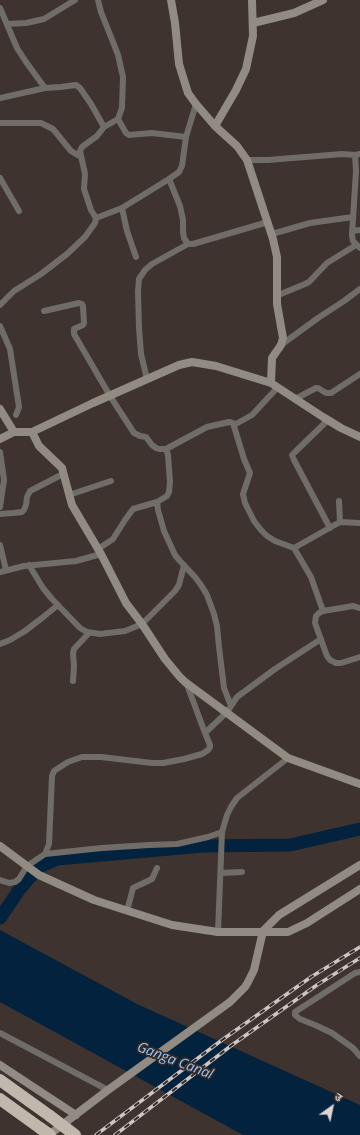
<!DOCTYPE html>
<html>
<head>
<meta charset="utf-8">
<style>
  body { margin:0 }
  #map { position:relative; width:360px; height:1135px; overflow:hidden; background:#3f3330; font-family:"Open Sans","Noto Sans Devanagari",sans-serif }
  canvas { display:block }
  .north { position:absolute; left:312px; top:1087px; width:40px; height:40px; -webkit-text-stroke:3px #342926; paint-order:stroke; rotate:33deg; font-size:11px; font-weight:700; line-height:16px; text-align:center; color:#ddd6d3 }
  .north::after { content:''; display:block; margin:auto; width:14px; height:18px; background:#ddd6d3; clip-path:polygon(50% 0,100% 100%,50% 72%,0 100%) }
</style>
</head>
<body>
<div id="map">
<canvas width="360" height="1135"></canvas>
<div class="north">उ</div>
</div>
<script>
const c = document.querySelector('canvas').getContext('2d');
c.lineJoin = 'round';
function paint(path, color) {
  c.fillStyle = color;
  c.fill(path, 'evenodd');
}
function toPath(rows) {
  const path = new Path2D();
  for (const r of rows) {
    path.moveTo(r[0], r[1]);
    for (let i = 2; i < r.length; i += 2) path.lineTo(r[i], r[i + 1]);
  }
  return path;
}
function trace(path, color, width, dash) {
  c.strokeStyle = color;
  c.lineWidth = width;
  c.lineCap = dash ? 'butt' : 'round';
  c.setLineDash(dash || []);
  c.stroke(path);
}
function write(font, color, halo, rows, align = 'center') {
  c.font = font + ' "Open Sans",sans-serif';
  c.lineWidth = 3.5;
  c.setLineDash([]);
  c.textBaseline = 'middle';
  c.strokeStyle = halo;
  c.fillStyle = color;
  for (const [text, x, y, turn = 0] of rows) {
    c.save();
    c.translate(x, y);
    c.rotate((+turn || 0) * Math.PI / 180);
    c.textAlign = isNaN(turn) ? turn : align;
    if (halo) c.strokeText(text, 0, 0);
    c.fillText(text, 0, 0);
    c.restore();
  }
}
paint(toPath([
  [0,930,137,1004,360,1105,360,1135,243,1135,0,1002]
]), '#02223d');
trace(toPath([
  [0,918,19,890,39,867,57,859,203,846,290,845,360,829]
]), '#02223d', 13);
trace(toPath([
  [0,8,17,48,26,62,45,88],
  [7,24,26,23,44,19,75,0],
  [0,98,45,88,60,87,76,85,80,88,91,104,104,127,118,119,122,108,123,77,118,55,113,42,101,12,98,0],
  [118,119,126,133,129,135,152,133,186,137],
  [0,123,41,123,53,129,71,151,81,157],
  [355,155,356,171,352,235,353,241,360,248],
  [247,160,268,160,342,154,355,155,360,154],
  [0,178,19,211],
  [169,179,180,206,183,220,183,232,184,238,188,244,193,244,268,222],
  [122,208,127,231,136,257],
  [96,218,122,208,169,179,179,172,182,166,186,137,196,104],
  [352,231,360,230],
  [272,234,310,223,353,217],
  [276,296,305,284,309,282,327,263,356,245],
  [0,305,14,291,41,274,67,254,85,237,95,223,96,218,91,210,84,189,85,174,80,151,82,147,97,136,104,127],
  [44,311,79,303,82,304,83,306,84,323,83,325,74,329,74,334,110,396,134,433,140,436,146,437,152,445,156,448,159,449,166,449,207,427,229,422,233,423,244,459,250,473,243,494,245,503,254,521,261,530,267,536,275,541,294,548,311,577,323,611,319,613,316,616,315,623,327,656,330,660,336,663,341,663,360,657],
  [0,326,10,349,19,407,16,415],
  [281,345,318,318,344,301,360,289],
  [147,379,141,354,139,328,138,291,139,279,145,270,152,264,188,244],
  [295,399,316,388,318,388,326,393,331,393,360,374],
  [328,420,296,451,292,455,294,460,330,528],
  [234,425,252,415,278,387],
  [166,449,168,455,170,482,169,492,167,496,157,502,158,510,164,531,175,555,180,561,195,577,201,585,207,595,214,614,217,626,219,647,224,688,231,706],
  [0,452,4,480,0,507],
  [69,495,111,481],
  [339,501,340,522],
  [0,514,13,513,22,512,24,510,26,505,27,497,30,491,63,474],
  [0,545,6,570],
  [294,548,340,522,360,523],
  [98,549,113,539,125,520,133,509,157,502],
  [29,565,43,588,52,599,80,628,87,632,100,634,125,631,142,624,175,591,179,585,184,565],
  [0,572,24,566,76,561,101,554],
  [323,611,353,606,360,608],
  [0,644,10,640,25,631,42,618,58,605],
  [73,681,74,666,73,653,74,649,89,633],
  [186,682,205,733],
  [45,854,49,844,52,776,54,771,68,762,82,757,101,757,152,763,163,763,184,759,202,754,208,750,210,747,210,745,205,733,227,712,237,697,275,669,321,639],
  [221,873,242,872],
  [0,880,9,883,15,882,19,879,27,866,45,854,102,848,149,845,177,844,208,837,222,832],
  [127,911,133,888,152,879,157,868],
  [218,932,222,832,227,815,231,807,237,798,288,758],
  [360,972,355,973,332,988,295,1012,295,1015,300,1019,315,1025,332,1033,353,1048,360,1056],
  [0,1033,108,1090]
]), '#706d69', 6);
trace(toPath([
  [171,0,175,23,179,64,188,93,196,104,215,126,237,146,247,160,273,239,277,257,277,304,283,338,281,345,272,358,271,383],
  [253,23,294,13,323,0],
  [215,126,236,90,246,69,253,36,252,0],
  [0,409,14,432],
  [32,432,39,446,62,468,72,505,101,554,126,603,142,624,165,659,179,676,185,682,288,758,360,784],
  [0,439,14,432,32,432,93,403,179,365,192,362,216,366,271,383,323,417,341,428,360,437],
  [0,846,39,875,94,900,172,925,218,932,288,932,307,923,360,889],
  [0,1065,76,1115],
  [49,1135,108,1090,230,1002,245,987,248,982,254,970,263,931,279,915,360,865]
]), '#918b84', 8);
trace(toPath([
  [0,1080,50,1116],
  [0,1099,40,1128]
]), '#c0b7ad', 12);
const rail = toPath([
  [96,1135,222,1040,311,977,360,947],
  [115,1135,232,1045,317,985,360,958]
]);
trace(rail, '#cdc6c3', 3.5);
trace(rail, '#342926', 2, [6]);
trace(toPath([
  [50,1116,75,1135],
  [40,1128,50,1135]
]), '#c0b7ad', 12);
write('italic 14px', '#95c8f9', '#342926', [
  ["Ganga Canal",175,1061,21]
]);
</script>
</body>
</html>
